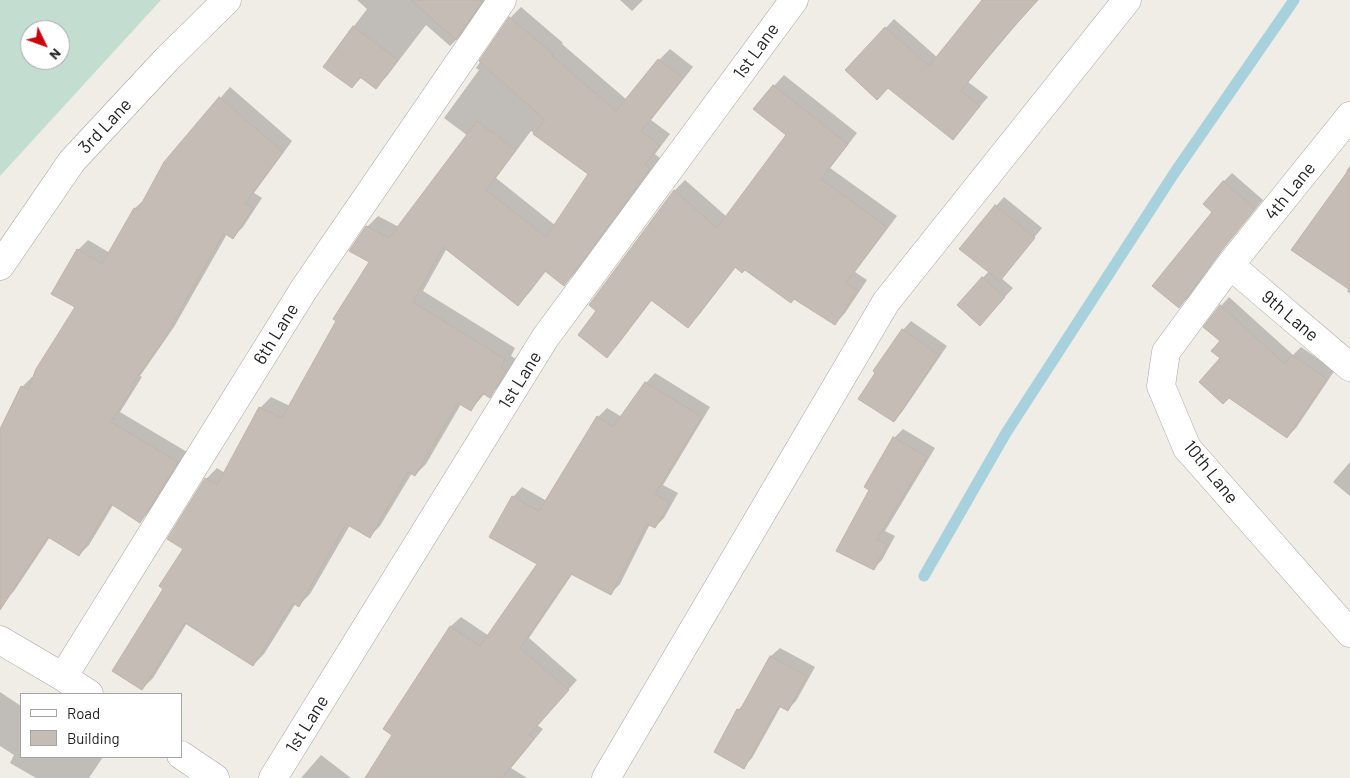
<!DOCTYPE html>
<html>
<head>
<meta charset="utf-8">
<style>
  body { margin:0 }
  #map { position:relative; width:1350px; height:778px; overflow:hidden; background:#f0ece6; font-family:Barlow,sans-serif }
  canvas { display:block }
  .legend { position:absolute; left:20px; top:693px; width:162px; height:65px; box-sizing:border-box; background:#fff; border:1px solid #a5a5a5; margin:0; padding:6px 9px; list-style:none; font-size:15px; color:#1f1f1f }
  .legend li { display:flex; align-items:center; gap:10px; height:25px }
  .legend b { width:25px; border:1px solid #a5a5a5 }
  .north { position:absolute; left:20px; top:20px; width:50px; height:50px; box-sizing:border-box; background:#fff; border:1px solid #a5a5a5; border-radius:50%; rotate:132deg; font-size:14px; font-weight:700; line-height:20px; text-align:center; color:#1f1f1f }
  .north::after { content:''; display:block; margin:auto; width:18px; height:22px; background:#cb030a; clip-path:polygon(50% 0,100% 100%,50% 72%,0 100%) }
</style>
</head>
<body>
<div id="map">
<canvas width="1350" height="778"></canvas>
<ul class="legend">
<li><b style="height:6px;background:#fff"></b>Road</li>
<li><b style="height:14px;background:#c5bcb5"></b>Building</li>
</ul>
<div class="north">N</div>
</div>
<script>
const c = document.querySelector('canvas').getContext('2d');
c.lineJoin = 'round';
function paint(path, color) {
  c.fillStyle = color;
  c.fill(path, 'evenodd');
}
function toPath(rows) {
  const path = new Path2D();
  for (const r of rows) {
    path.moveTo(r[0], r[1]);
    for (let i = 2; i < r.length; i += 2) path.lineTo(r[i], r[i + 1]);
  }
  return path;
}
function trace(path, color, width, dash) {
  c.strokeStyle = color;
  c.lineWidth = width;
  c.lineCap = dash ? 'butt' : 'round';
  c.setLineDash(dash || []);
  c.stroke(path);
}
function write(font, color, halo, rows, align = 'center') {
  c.font = font + ' Barlow,sans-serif';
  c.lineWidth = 5;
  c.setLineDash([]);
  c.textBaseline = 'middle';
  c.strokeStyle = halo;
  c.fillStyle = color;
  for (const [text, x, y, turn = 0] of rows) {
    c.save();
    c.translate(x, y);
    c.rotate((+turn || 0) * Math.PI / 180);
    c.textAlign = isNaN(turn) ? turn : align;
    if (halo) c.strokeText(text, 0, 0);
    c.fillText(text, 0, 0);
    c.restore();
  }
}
paint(toPath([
  [0,0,161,0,0,176],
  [30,30,60,30,60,60,30,60]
]), '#c3ded1');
paint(toPath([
  [357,0,485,0,461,35,450,46,426,25,387,76,376,87,362,77,352,87,324,66,367,9],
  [620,0,643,0,632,11],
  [984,0,1037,0,968,82,988,97,953,138,888,87,847,70,894,19,938,58],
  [521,7,563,43,562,44,627,100,659,60,670,49,693,67,651,120,670,134,655,154,660,158,575,273,564,284,546,271,529,293,518,304,447,248,423,291,515,348,511,356,516,359,500,385,489,396,485,393,471,410,461,404,426,464,415,475,412,473,380,526,369,537,350,525,310,594,299,605,296,603,264,654,253,665,187,623,153,678,142,689,165,589,185,549,206,479,217,468,225,473,260,408,271,397,290,406,371,262,367,227,378,216,399,227,468,136,444,118,479,70,476,68,510,18],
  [531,131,590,174,556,226,496,178],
  [784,75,857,133,830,168,897,216,855,272,867,280,845,313,835,324,745,268,736,267,698,316,687,327,652,300,617,346,606,356,598,311,674,191,685,180,727,217,788,134,774,86],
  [230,87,292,141,254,193,262,198,243,227,233,237,227,234,174,327,140,376,142,377,120,412,187,452,150,511,140,521,113,505,89,545,79,555,50,537,14,591,4,602,0,599,0,432,22,387,32,377,34,378,77,307,78,250,88,240,110,253,135,208,146,198,165,162],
  [1350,166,1350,294,1347,291,1349,288,1348,172,1346,171],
  [1232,173,1263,200,1226,245,1188,298,1179,306,1223,182],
  [1004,197,1042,228,1001,278,1013,288,988,315,958,305,989,271,996,206],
  [1229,297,1293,355,1301,347,1335,370,1296,428,1287,437,1221,358,1222,341,1205,327,1221,306],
  [911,321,947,346,902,412,894,421,903,330],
  [655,373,710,407,663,485,678,493,664,518,655,527,650,524,620,584,611,593,573,573,529,638,577,680,537,725,543,729,511,768,527,778,367,778,393,735,385,729,451,626,461,617,489,636,539,563,513,497,522,487,547,501,598,417,607,408,622,417,646,383],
  [903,429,935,448,885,531,895,536,882,560,873,569,870,490,894,438],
  [1350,462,1350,496,1333,482],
  [780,648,815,667,796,701,787,710,781,706,752,758,743,767,738,710,745,703,771,656],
  [0,692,21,706,21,757,103,757,89,778,36,778,10,763,14,755,0,746],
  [321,755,351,778,301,778]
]), '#0003');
trace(toPath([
  [924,576,1006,433,1175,172,1294,0]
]), '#a7d2dd', 11);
const building = toPath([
  [411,0,483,0,456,40,411,0],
  [982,0,1038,0,1000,42,961,91,980,106,953,140,888,88,877,100,845,70,885,27,929,66,982,0],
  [509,17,553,54,552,56,616,111,658,59,683,78,641,131,660,145,645,165,650,169,564,286,545,271,518,306,443,247,413,302,505,359,501,367,506,371,490,398,482,393,471,411,458,403,415,476,408,472,370,538,346,524,299,607,293,603,253,666,185,623,142,690,112,671,163,589,159,586,183,549,167,539,205,478,217,485,259,407,282,418,336,321,333,319,369,262,349,251,366,226,389,238,477,121,516,150,486,190,546,237,588,174,533,134,545,120,479,61,509,17],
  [353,26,398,60,376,89,360,77,352,88,323,67,353,26],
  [773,85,848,144,821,179,887,227,846,283,858,290,835,325,794,299,791,303,745,270,742,273,735,267,688,328,651,300,607,358,578,335,596,311,589,305,674,190,717,228,786,135,753,109,773,85],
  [219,97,283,152,245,203,253,208,233,239,224,233,164,339,131,386,133,388,111,422,178,462,140,523,111,504,79,556,48,537,0,610,0,429,21,386,28,390,36,369,75,307,51,294,77,249,102,264,134,208,138,210,164,162,219,97],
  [1350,168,1350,290,1291,250,1350,168],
  [1223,181,1255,209,1218,255,1179,308,1152,286,1212,212,1203,204,1223,181],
  [995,205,1035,238,1000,281,959,249,995,205],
  [982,277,1005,297,980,326,957,305,982,277],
  [1220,305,1285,364,1292,355,1327,379,1287,438,1229,398,1223,404,1199,382,1220,358,1211,351,1220,341,1203,327,1220,305],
  [902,329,939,355,894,422,858,399,875,373,873,371,902,329],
  [645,382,702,417,655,494,670,503,655,528,647,524,611,595,571,574,520,648,569,690,529,735,534,739,502,778,365,778,392,735,383,729,450,626,480,646,537,564,489,537,512,496,539,511,597,416,613,427,645,382],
  [893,437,927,457,877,539,887,545,874,570,836,551,869,490,864,487,893,437],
  [770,656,807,676,788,711,779,706,744,769,714,752,737,709,740,710,770,656]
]);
paint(building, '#c5bcb5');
trace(building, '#c1b3a8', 1);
const minor = toPath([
  [1350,116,1230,265,1166,352,1161,386,1187,448,1350,633],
  [1230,265,1350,367],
  [0,266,72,161,167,59,227,0],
  [0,640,63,677,89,694],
  [63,677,304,289,502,0],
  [181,755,215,778],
  [273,778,545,338,794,0],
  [606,778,886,302,1127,0]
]);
trace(minor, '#a6a6a6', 29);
trace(minor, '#fff', 28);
write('18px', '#1f1f1f', '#fff', [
  ["1st Lane",756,51,-54],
  ["3rd Lane",105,126,-47],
  ["4th Lane",1290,191,-51],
  ["9th Lane",1290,316,40],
  ["6th Lane",276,334,-58],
  ["1st Lane",520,380,-58],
  ["10th Lane",1211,472,51],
  ["1st Lane",307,724,-58]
]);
</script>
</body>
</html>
